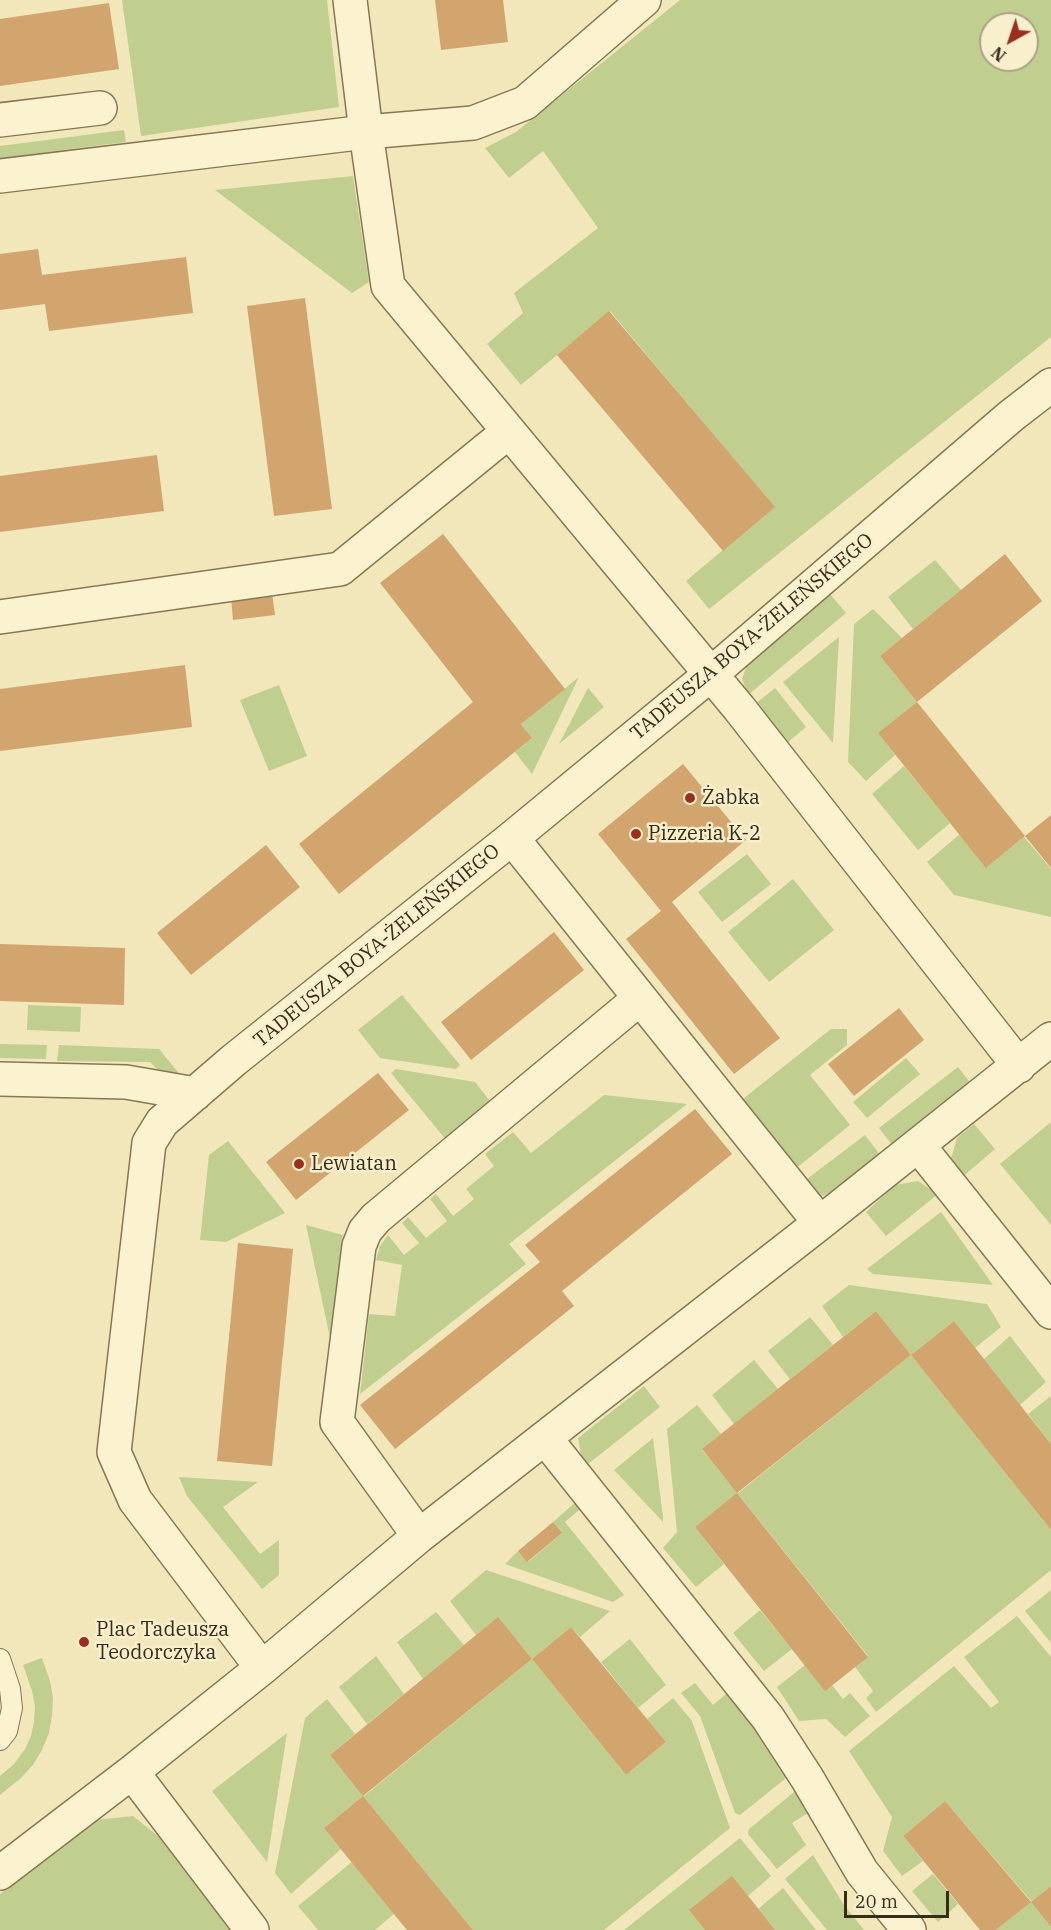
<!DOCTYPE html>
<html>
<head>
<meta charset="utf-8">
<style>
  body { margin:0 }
  #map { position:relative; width:1051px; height:1930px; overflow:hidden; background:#f1e7bb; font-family:"IBM Plex Serif",serif }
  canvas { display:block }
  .north { position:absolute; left:979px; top:12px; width:60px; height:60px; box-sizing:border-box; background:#f8f0cc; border:2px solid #aba285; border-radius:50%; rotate:220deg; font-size:16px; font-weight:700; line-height:24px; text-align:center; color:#372c1a }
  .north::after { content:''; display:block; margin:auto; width:21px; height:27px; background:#9c2e20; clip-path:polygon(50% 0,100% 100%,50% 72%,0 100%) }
  .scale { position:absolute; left:844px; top:1891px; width:105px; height:27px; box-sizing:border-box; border:3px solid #372c1a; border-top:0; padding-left:8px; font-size:18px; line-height:21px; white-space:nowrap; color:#372c1a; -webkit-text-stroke:4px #f8f0cc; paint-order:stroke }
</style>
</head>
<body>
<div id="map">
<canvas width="1051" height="1930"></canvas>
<div class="north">N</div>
<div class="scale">20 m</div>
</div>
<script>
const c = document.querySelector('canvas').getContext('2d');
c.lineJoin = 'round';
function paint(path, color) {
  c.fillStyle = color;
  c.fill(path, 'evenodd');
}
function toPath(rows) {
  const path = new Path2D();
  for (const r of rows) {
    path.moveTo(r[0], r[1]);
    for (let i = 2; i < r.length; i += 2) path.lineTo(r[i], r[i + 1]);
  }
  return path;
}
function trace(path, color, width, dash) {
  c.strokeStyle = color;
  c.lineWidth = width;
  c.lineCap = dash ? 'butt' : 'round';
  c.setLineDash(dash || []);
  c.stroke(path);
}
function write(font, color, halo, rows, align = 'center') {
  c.font = font + ' "IBM Plex Serif",serif';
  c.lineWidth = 5;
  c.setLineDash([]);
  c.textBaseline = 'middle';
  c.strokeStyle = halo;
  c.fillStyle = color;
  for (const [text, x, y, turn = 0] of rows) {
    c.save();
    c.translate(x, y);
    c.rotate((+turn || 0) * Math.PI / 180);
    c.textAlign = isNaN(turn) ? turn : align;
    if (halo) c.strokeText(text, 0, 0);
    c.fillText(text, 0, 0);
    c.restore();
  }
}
paint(toPath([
  [122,0,327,0,339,107,141,136],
  [680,0,1051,0,1051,337,709,609,686,581,774,507,610,311,521,385,487,344,523,313,514,293,598,228,543,151,509,178,485,148,516,132],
  [991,24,1027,24,1027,60,991,60],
  [124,130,126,142,0,158,0,146],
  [353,176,369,282,352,293,215,190],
  [935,560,961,590,913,629,888,597],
  [830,594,846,613,748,695,742,679,748,662],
  [873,609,902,638,880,656,917,702,879,733,895,755,866,781,848,762,854,624],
  [839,637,833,743,783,682],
  [579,677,532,774,515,752,532,738,521,724],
  [279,685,307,756,269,771,240,700],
  [588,688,604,707,559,744],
  [775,688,806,727,787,743,755,704],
  [904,766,950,823,918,850,872,794],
  [960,834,987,867,1024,837,1051,869,1051,917,954,895,927,862],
  [747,854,771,884,722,922,698,892],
  [793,879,834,930,769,982,728,932],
  [402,995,460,1065,456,1069,380,1058,358,1030],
  [28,1005,81,1007,80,1032,27,1030],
  [831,1029,847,1029,847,1045,810,1075,850,1125,794,1170,739,1102],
  [0,1044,47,1045,46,1059,0,1058],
  [59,1045,159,1049,181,1076,161,1073,150,1062,57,1061],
  [906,1058,920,1074,867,1118,853,1102],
  [958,1067,972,1085,893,1146,879,1128],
  [396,1069,475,1082,493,1105,447,1141,391,1073],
  [604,1095,687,1104,509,1244,526,1264,360,1394,369,1314,395,1316,402,1265,376,1260,380,1246,388,1235,404,1255,419,1243,402,1223,408,1217,426,1238,447,1221,430,1199,436,1194,453,1216,474,1199,466,1189,494,1166,485,1154,513,1132,531,1153],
  [1051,1122,1051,1225,1000,1164],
  [974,1124,995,1149,959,1180,951,1159,957,1138],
  [865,1135,881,1156,833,1192,820,1197,803,1182],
  [228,1141,285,1213,226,1242,200,1240,209,1155],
  [918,1181,938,1194,886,1236,866,1212,895,1185],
  [941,1212,993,1285,873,1274,867,1269],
  [306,1225,343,1235,330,1338],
  [849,1285,987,1304,1001,1327,975,1348,954,1321,911,1355,1051,1530,1051,1570,876,1712,866,1698,873,1691,855,1667,868,1656,738,1494,695,1527,724,1564,696,1587,663,1548,677,1532,667,1429,697,1405,721,1434,702,1450,738,1493,911,1355,876,1311,843,1337,822,1306],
  [810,1317,833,1345,790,1379,768,1351],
  [1010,1336,1046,1382,1020,1405,984,1359],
  [754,1360,778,1389,734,1424,712,1395],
  [644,1386,660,1407,583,1468,578,1438],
  [1051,1396,1051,1444,1028,1414],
  [653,1438,663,1517,663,1522,614,1470],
  [179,1477,258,1482,223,1507,260,1554,279,1540,279,1575,262,1589,187,1496],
  [578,1500,585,1505,565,1522,624,1595,613,1602,505,1564,518,1551,528,1562,561,1534,553,1522],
  [486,1570,610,1611,580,1637,571,1627,532,1659,626,1775,666,1742,647,1719,673,1698,692,1721,730,1828,604,1930,473,1930,363,1796,324,1828,341,1849,291,1894,275,1873,305,1718,327,1699,355,1734,330,1755,364,1796,532,1659,498,1618,476,1635,450,1601],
  [1051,1590,1051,1643,1025,1611],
  [760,1610,792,1649,764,1671,733,1633],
  [436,1612,464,1645,423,1679,397,1642],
  [1017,1616,1051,1657,1051,1886,1031,1902,1051,1927,1051,1930,996,1930,1031,1901,945,1801,903,1836,923,1861,902,1876,883,1851,892,1817,849,1751,954,1666,991,1708,999,1702,964,1657],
  [630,1639,666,1685,638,1708,601,1662],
  [376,1656,404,1694,367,1724,339,1687],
  [42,1658,50,1681,53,1698,52,1716,49,1733,42,1750,33,1765,21,1778,0,1795,0,1776,14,1764,25,1749,31,1736,34,1722,35,1706,32,1691,23,1665],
  [805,1665,832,1685,843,1699,850,1693,870,1716,845,1737,826,1719,799,1721,777,1687],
  [695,1683,713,1705,732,1689,791,1774,740,1815,735,1813,700,1716,681,1693],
  [287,1733,267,1862,212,1791],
  [799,1788,813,1810,792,1823,806,1845,777,1869,748,1834,749,1829],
  [133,1816,158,1836,230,1930,0,1930,0,1894,95,1820],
  [740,1838,771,1876,748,1896,690,1910,705,1930,624,1930],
  [813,1855,844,1905,864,1930,827,1930,785,1879],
  [352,1862,394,1914,375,1930,318,1930,298,1906],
  [933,1874,958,1904,938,1922,912,1891],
  [783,1888,816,1930,775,1930,758,1909]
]), '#c0cf8f');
paint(toPath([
  [435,0,503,0,508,42,441,50],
  [109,3,119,69,0,86,0,19],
  [38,249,42,275,186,257,193,313,49,331,45,304,0,310,0,254],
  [305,298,332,509,274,516,247,306],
  [609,311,775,507,723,551,557,355],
  [157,455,164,511,0,532,0,476],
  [443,534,565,689,521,724,532,738,339,894,299,844,473,702,380,583],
  [1005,554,1042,601,917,702,1025,836,986,868,878,733,917,702,880,656],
  [272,593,275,615,233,620,231,598],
  [185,665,192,727,0,751,0,689],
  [683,764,746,840,672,902,780,1038,734,1074,626,939,661,911,598,834],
  [1051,815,1051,868,1025,836],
  [266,845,300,887,191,975,157,933],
  [554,932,584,970,471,1060,441,1022],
  [0,944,125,948,124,1005,0,1001],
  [899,1008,924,1040,854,1096,828,1064],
  [378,1073,409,1110,296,1200,266,1162],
  [695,1109,732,1154,562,1291,574,1306,395,1449,360,1405,540,1262,525,1245],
  [238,1243,293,1249,272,1466,217,1461],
  [876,1311,911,1355,737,1493,868,1657,825,1691,695,1527,737,1493,702,1449],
  [954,1321,1051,1444,1051,1530,911,1355],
  [553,1522,562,1533,527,1562,518,1551],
  [498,1617,532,1659,571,1627,666,1742,626,1775,532,1659,363,1796,330,1755],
  [363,1796,473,1930,407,1930,348,1858,324,1828],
  [945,1801,1031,1902,996,1930,980,1930,903,1836],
  [732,1876,753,1902,775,1930,705,1930,689,1910],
  [1051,1886,1051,1927,1031,1902]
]), '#d2a46e');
const lane = toPath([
  [0,1659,10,1689,12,1708,7,1731,0,1740]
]);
const street = toPath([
  [350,0,366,132,473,123,525,103,644,0],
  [0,120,100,108],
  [0,176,366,132,388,286,739,708,1019,1066],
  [0,617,340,569,508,432],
  [512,838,820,1223],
  [0,1079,126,1082,195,1094],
  [918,1145,1051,1312],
  [545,1438,768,1718,807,1778,862,1872,909,1930],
  [419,1536,337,1422,359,1246,365,1231,376,1218,639,999],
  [262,1668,135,1500,114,1452,149,1143,162,1122,234,1060,512,838,711,674,1011,416,1051,385],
  [132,1772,252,1930],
  [0,1873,132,1772,262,1668,419,1536,820,1223,1051,1039]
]);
trace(lane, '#897754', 22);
trace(street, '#897754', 36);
trace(lane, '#fbf3cf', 20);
trace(street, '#fbf3cf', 33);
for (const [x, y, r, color] of [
  [690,798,6,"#9c2e20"],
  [636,834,6,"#9c2e20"],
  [299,1164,6,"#9c2e20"],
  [84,1642,6,"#9c2e20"]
]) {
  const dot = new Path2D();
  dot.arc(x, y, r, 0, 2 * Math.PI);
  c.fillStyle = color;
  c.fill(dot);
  trace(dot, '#f8f0cc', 2);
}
write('20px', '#372c1a', '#f8f0cc', [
  ["TADEUSZA BOYA-ŻELEŃSKIEGO",752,637,-40],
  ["TADEUSZA BOYA-ŻELEŃSKIEGO",377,946,-39]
]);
write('20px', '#372c1a', '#f8f0cc', [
  ["Żabka",702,798],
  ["Pizzeria K-2",648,834],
  ["Lewiatan",311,1164],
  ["Plac Tadeusza",96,1630],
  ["Teodorczyka",96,1653]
], 'left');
</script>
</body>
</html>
